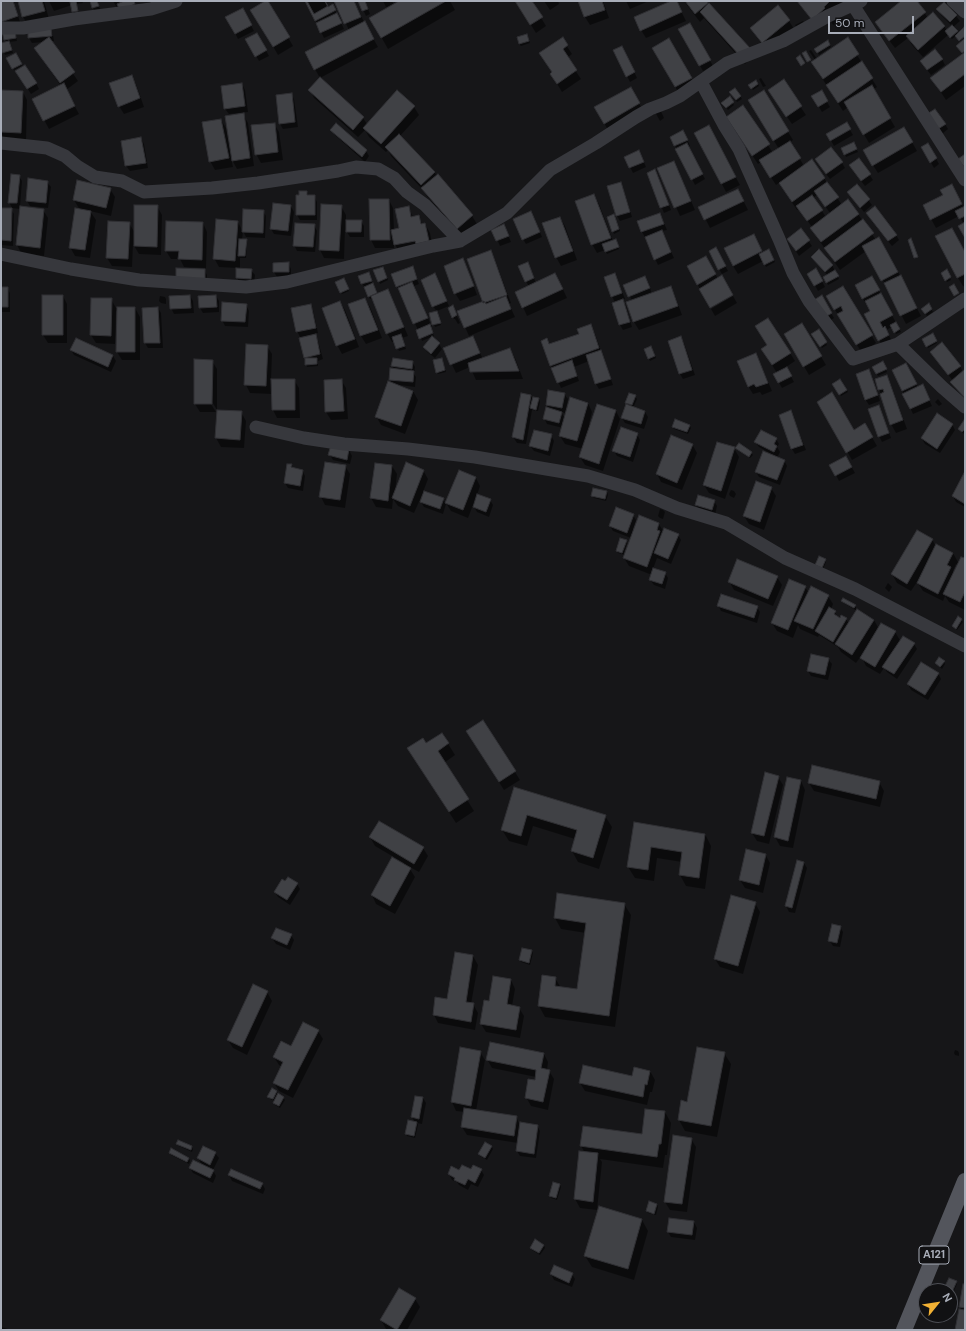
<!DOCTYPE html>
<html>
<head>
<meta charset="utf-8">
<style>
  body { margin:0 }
  #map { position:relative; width:966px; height:1331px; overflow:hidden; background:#161618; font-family:"DM Sans",sans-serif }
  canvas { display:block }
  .frame { position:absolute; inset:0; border:2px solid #a8adb8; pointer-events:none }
  .north { position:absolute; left:918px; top:1283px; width:40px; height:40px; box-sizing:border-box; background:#111113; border:1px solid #4d4f55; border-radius:50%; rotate:60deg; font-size:11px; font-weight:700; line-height:16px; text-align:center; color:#a8adb8 }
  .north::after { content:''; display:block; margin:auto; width:14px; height:18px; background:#f2b134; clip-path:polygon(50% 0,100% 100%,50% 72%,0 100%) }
  .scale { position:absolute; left:828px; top:16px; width:86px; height:18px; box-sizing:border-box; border:2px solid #a8adb8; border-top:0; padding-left:5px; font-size:12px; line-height:14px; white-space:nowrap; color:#a8adb8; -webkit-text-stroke:3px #111113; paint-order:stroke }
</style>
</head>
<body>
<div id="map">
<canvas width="966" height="1331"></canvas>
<div class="frame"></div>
<div class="north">N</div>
<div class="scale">50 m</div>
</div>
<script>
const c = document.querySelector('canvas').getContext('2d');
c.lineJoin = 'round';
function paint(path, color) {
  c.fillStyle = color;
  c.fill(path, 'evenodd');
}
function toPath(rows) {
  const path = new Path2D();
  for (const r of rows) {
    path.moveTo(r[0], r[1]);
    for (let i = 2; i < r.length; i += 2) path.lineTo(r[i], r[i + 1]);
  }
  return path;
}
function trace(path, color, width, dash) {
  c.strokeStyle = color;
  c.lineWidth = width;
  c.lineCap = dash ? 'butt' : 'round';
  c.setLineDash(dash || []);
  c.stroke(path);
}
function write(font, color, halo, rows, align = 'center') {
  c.font = font + ' "DM Sans",sans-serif';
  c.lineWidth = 3;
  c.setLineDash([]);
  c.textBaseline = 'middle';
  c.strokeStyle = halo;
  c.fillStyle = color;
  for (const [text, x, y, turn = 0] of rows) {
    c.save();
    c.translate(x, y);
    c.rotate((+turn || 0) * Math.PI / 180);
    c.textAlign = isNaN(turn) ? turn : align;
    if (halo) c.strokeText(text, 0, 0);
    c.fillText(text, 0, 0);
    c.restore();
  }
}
paint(toPath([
  [1,1,13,1,20,22,5,27,1,19],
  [19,1,44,1,49,19,28,25,23,17],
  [49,1,82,1,83,3,76,4,78,13,74,14,72,5,54,11],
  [97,1,100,9,94,10,91,2],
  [113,1,133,1,136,7,119,11],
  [267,1,293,46,278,55,252,10],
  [306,1,324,1,328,8,333,6,344,29,324,38],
  [335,1,354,1,364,22,378,47,320,78,306,53,349,30],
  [359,1,365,1,370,14,366,16],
  [383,1,392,1,394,5,401,1,450,1,455,10,388,49,371,19,391,5,386,7],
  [516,1,531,1,546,26,536,33],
  [544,1,558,1,559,4,550,10],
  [579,1,603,1,609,18,590,25,585,17],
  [626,1,649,1,630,9],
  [673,1,676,1,686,21,646,38,641,30],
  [684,1,705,1,754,56,745,64,704,18,700,22],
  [797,1,844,1,828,15,832,16,837,23,833,25,829,18,817,27],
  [902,1,916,1,928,18,944,26,947,31,952,26,941,15,938,9,956,16,960,21,953,27,958,34,965,29,965,86,946,100,932,79,963,55,957,46,961,43,956,36,952,39,948,35,923,57,912,45,908,38,895,48,881,30,876,22],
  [777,6,789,21,794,29,767,51,756,36,751,28],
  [245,14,254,31,238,39,227,17],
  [803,21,806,26,798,30,795,25],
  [690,24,713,66,703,71,680,30],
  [50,29,53,35,54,41,51,41,78,81,66,90,79,114,49,129,33,99,61,86,35,49,44,42,32,43,29,38],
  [15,33,17,41,9,42,13,53,5,55,1,44,6,43,5,40],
  [257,34,269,56,259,61,247,40],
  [527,36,530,43,521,46,519,44],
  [562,39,572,54,567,58,581,79,562,92,551,74,553,73],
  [847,39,877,87,873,90,895,127,869,143,848,107,843,111,832,94,817,70,815,60,809,51,811,50,817,59],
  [668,40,696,86,680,95,653,49],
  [827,42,831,47,819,55,816,49],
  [625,52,637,78,630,82,627,76],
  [8,58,18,60,22,66,14,70],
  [942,59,945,65,931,75,924,66],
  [17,72,36,83,39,89,31,94],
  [131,76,136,84,144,107,124,114,119,106],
  [761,78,766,86,763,87,759,79],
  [756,81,759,86,753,90,750,85],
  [783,81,806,115,792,124,774,98],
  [242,84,245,90,248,112,229,114,225,109,222,87],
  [630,88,644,112,609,132,596,108],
  [735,89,742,99,737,102,732,94],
  [310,90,363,118,367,124,414,107,419,115,400,136,434,172,437,176,438,175,472,216,477,224,462,237,427,196,424,191,391,156,388,150,386,152,369,137,365,130,358,137,314,98],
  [23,92,27,100,26,141,5,140,1,133,1,93],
  [764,92,793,140,790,142,804,166,824,178,842,205,858,214,876,240,884,246,905,285,921,316,906,324,888,289,866,251,840,270,816,236,812,227,799,209,797,210,779,183,776,185,761,162,758,164,732,125,743,106,773,153,779,149,754,109],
  [817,195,830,213,826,217,813,198],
  [821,92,830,107,822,112,813,97],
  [291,94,294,99,298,127,283,129,280,124,277,96],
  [729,98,734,105,728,110,724,105],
  [660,109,664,118,660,121,655,112],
  [243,114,248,123,254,166,237,169,231,158,233,167,215,170,210,161,221,120,226,128,228,139,230,139],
  [932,120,945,124,948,129,942,134],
  [846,123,853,135,834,146,828,135],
  [274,124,279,132,283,160,261,163,256,154],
  [336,125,366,151,369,156,365,162,335,135,332,130],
  [904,128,917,151,878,173,864,151],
  [696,133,713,135,740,185,726,192],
  [671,137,686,137,690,146,688,147,705,179,695,185],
  [141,138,144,144,148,168,130,171,126,166,122,141],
  [928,144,939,164,934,168,922,147],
  [855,146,858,152,846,157,843,149],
  [639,151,646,167,633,173,625,157],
  [859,159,873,180,865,186,853,171],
  [842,163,845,168,830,179,819,165],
  [659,169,678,171,695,210,680,216],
  [648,173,658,176,671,210,664,213],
  [19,176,22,181,20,207,43,210,48,218,44,256,21,253,17,245,20,209,12,208,9,202],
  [47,182,51,187,48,208,30,206,27,201],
  [620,183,623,188,632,217,620,221,617,216,608,187],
  [857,185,872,205,864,212,851,197],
  [110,189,115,197,111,216,90,211,96,220,90,258,75,256,70,247,80,210,74,200],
  [307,192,309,196,314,196,317,202,317,220,300,220,297,215],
  [956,193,964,208,965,207,965,236,964,224,959,216,936,228,924,206],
  [594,195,599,204,613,241,616,241,619,249,607,254,605,250,597,253,592,244],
  [742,198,748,210,710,228,700,208],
  [389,200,393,208,394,230,400,229,408,207,413,217,418,216,423,225,425,224,430,233,433,249,400,253,394,243,394,248,375,248,371,240],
  [322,205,341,206,346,215,346,221,361,221,364,226,364,237,350,237,345,229,344,259,324,258,320,250],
  [157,206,162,215,161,255,139,254,133,244,132,267,112,266,107,258,129,223,135,233],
  [291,206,294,212,291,236,274,234,271,229],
  [1,209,11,209,14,214,13,246,1,245],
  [263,211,266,216,265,238,246,237,243,231,242,240,246,240,247,243,246,258,240,258,240,269,251,270,255,275,254,284,240,283,237,278,237,268,219,267,214,258,238,222,243,232],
  [660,214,667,230,661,231,674,258,658,265,645,237,642,232,638,221],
  [534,218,542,237,526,244,523,239],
  [560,218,565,226,577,260,561,266,556,257],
  [615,218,620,231,614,234,613,231],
  [870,219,896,235,899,240,892,246],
  [203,223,207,232,206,268,184,267,180,259,171,259,166,251],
  [314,225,317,231,315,252,297,251,294,245],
  [504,225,511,242,500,246,493,230],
  [801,230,812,246,799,256,791,244],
  [937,237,965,254,965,287,963,286,958,278],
  [758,243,763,253,768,250,775,262,766,267,763,261,738,274,733,266],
  [490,251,495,260,511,303,509,304,515,317,469,336,465,327,483,302],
  [719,254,728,271,722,274,719,269],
  [706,257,718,279,700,289,688,267],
  [813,257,832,265,839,279,828,285,824,277,827,275],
  [462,260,467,268,477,295,460,301,455,293],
  [288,263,291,269,291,277,277,277,274,272,274,264],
  [412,268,419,284,414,286,432,327,430,327,434,336,422,341,418,330,397,286],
  [530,269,536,283,560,283,567,298,527,316,523,307,529,287,526,281],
  [204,270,207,275,207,284,177,279],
  [384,270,388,280,380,284,379,281],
  [816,270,825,287,818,291,809,274],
  [946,271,951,280,947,282,942,273],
  [615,274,625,299,622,300,626,306,632,327,623,330,620,325,615,303,605,278],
  [359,276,370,276,377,295,388,290,392,298,408,336,402,338,406,349,399,351,395,341,392,342,387,333,373,298,370,299],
  [872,278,901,332,896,334,892,327,886,330,893,343,884,348,879,340,872,311,867,303,866,304,856,286],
  [344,280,349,291,342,294,337,283],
  [437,280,449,306,437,311,441,325,435,327,430,314,437,312,433,306],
  [648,282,652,294,671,287,675,296,682,315,639,330,634,322,628,303,632,301,625,285],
  [843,287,876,343,862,353,827,297],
  [1,288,7,288,10,293,10,312,1,312],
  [63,296,67,304,67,343,48,343,43,335],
  [160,296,165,297,166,299,166,304,161,303,159,301],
  [190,296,193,301,194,313,174,314,171,308],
  [216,296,219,301,219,312,203,313,200,308,199,297],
  [733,296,737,303,715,316,711,309],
  [821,296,834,318,828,322],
  [111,299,116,308,135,308,140,317,140,360,122,360,117,352,118,311,116,311,115,344,96,343,91,335],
  [365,299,370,307,382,338,366,344,361,336,349,305],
  [340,302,345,310,359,347,342,354,337,345],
  [246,305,249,311,248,327,225,326,222,320],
  [310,305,313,310,318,333,300,337,297,331],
  [928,305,933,312,927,316,922,309],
  [158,308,161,313,163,348,148,348,145,343],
  [454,309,460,323,458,324,455,319,454,319,453,317],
  [802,324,826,365,809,375,785,334],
  [590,325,595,334,613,385,599,389,596,384,589,361,574,367,579,381,561,388,551,365,547,340,550,345,580,334],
  [818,331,827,345,822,348,813,334],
  [315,335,318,341,323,359,318,361,318,366,307,367,305,358],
  [933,335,937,343,928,348,924,340],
  [472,337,483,359,510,349,515,358,523,379,476,380,470,367,456,373,444,348],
  [681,337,684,343,695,375,683,379,680,374],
  [439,344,442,349,435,358,427,352,424,347],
  [247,345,267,346,272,354,271,380,294,380,299,388,300,418,277,418,273,410,272,394,250,393,246,385],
  [652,349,656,358,650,361,649,359],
  [71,350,113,356,116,361,111,372,74,355],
  [931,352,960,366,963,372,965,370,965,399,955,388,952,382,953,381],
  [790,353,795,361,786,367,794,382,782,388,774,374,777,373,767,357],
  [755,355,760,363,772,391,762,395,760,392,753,394,748,386],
  [442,359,446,372,438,374,437,372],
  [212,361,217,369,217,410,211,400,209,401,216,412,200,412,195,404],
  [412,362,415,367,414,374,416,377,415,387,399,385,413,391,418,400,405,434,381,425,376,416,392,384,390,380,395,370,392,366],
  [883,362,887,372,878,376,873,367],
  [909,369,918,388,925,391,932,406,913,414,893,371],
  [869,370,872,376,880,401,869,405,865,399],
  [887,376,891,385,907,429,896,433,891,424,876,380],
  [341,380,346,388,348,419,331,420,326,412],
  [840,380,848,392,841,396,834,384],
  [564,394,568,399,565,413,561,412,565,419,588,403,592,412,589,424,591,424,616,411,620,419,603,471,585,465,580,457,583,449,565,444,560,436,563,428,547,424,544,418,549,409,547,405],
  [531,396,533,400,534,398,539,399,540,402,538,411,532,410,526,444,517,443,513,437],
  [635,396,637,399,633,408,645,412,648,417,644,429,625,423,622,418,629,406,627,403],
  [938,399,942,404,939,406,935,402],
  [818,402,854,431,865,425,877,446,852,460],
  [879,406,891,438,882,442,879,436],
  [241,412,246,421,244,448,221,447,216,438,218,416],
  [791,412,806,450,795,454,792,449],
  [965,422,965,432,964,434,959,429],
  [952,424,955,430,940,453,925,444,922,439],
  [689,425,691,428,688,434,674,429,673,427],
  [637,434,640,440,633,462,617,456,614,451],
  [551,435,554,441,550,456,534,451,530,446],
  [776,439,779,444,777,447,780,452,777,458,784,460,787,466,780,485,759,477,756,472,773,455,759,447,755,442],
  [692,444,697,453,682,490,661,482,657,474],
  [734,448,739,457,725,499,709,493,704,485],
  [736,448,751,453,753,455,750,458,738,450],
  [349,450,352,456,350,464,333,460,330,455],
  [846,457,855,473,839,481,831,465],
  [376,464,392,466,397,474,395,492,423,470,428,479,423,492,443,499,446,504,443,514,424,507,421,502,423,496,422,495,414,513,398,506,393,499,392,509,376,507,371,498],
  [291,465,293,469,302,470,305,476,303,491,288,488,285,483],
  [345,466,350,474,345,508,325,505,321,497],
  [459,471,476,478,480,486,477,495,490,500,493,505,489,517,477,512,473,505,468,518,451,511,446,503],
  [965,474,965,507,956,502,953,496],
  [771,488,776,496,764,530,749,524,744,516],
  [731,490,734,491,736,494,734,498,730,496,729,494],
  [607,492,608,495,606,501,594,498,592,495],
  [714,501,717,506,715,515,699,510,696,505],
  [660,509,663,510,665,512,663,519,660,518,658,516],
  [633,515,636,520,633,529,635,530,658,523,664,532,678,535,681,540,671,564,657,558,653,569,665,573,668,578,665,589,654,585,650,580,652,575,629,566,624,558,625,555,618,553,617,550,626,541,627,543,624,553,626,554,631,538,613,531,610,526],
  [932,539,936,547,953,553,959,564,965,560,965,613,965,610,949,602,945,596,943,601,923,591,917,582,911,591,897,583,892,574],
  [956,564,958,565,954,573,953,571],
  [825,560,826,562,823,569,816,564],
  [777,577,782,585,773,606,734,590,729,581],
  [888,583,892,587,889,592,885,588],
  [805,587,809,593,828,596,833,604,831,609,835,612,838,618,846,619,849,624,857,611,844,603,843,601,856,606,856,609,874,620,879,629,895,632,901,642,914,644,917,649,897,679,887,672,884,668,880,674,866,666,861,656,856,663,841,652,838,647,819,635,818,637,800,629,798,625,793,638,777,631,772,623],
  [718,605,757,607,760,612,757,623,721,611],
  [961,619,963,622,957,630,953,626],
  [828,659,832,664,828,680,811,676,808,671],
  [944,661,945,664,942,669,936,663],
  [938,673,941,679,928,700,911,690,908,684],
  [483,721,520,780,504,790,472,740],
  [442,734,455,755,444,763,474,811,456,823,415,760,426,745],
  [778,777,783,785,769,844,757,841,752,833],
  [801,781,805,790,793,848,780,846,775,837],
  [879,782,884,791,880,807,814,791,809,783],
  [515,788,605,816,612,827,599,869,578,862,572,851,575,839,533,826,527,846,509,841,502,830],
  [634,824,705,834,711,846,705,889,686,886,680,875,682,862,657,858,654,881,635,878,628,867],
  [370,837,423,848,428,856,419,872,408,866,415,877,395,914,376,904,372,895,392,858,403,864,404,863,375,846],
  [765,854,770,863,763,893,745,888,740,880],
  [804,863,807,868,795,913,789,912,786,906],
  [297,884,300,889,290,905,278,897,275,892],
  [755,903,760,912,743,974,720,967,715,959],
  [624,904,631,915,615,1027,545,1017,539,1006,555,978,561,988,578,990,586,933,561,929,555,918],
  [840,927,843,932,840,947,833,946,829,940],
  [291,935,294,940,290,950,276,944,272,938],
  [531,951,533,953,530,965,521,962,520,960],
  [473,956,478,965,471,1004,473,1004,478,1013,475,1030,438,1023,434,1015,448,1000],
  [511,980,515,989,512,1006,519,1008,524,1016,520,1038,486,1032,481,1024,490,1002],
  [267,992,272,1001,247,1055,233,1048,228,1040],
  [318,1031,323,1039,293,1098,279,1091,274,1083,282,1067,279,1065,274,1057,291,1048],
  [461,1048,480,1052,485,1060,476,1111,516,1117,519,1123,537,1126,540,1131,536,1158,520,1156,517,1151,518,1143,467,1135,462,1127,465,1112,456,1111,452,1102],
  [955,1050,958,1051,959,1053,959,1056,955,1055,954,1053],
  [724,1053,731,1064,717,1137,685,1131,679,1120,688,1103],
  [544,1054,548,1062,547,1070,549,1071,554,1079,548,1110,531,1106,526,1097,535,1081,536,1077,492,1068,487,1059],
  [650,1071,655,1080,652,1092,650,1092,647,1105,585,1091,580,1083,633,1077],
  [277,1091,285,1100,280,1108,275,1105,274,1103,275,1101,270,1099,269,1097],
  [415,1097,423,1098,426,1103,422,1124,417,1123,418,1125,415,1138,407,1136,406,1134,415,1123,412,1117],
  [665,1112,671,1123,667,1155,665,1155,663,1168,600,1159,602,1162,597,1210,580,1208,575,1199,580,1152,585,1153,581,1146,643,1135],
  [691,1139,696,1147,687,1212,670,1210,665,1202],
  [485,1143,492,1147,493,1149,487,1160,480,1156,479,1154],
  [177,1144,191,1147,193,1149,192,1152,179,1146],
  [170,1153,189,1158,190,1161,189,1164,171,1155],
  [215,1153,219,1158,213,1170,216,1176,213,1183,193,1173,190,1168,202,1165,198,1158],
  [231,1170,262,1183,265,1189,263,1194,232,1181,229,1175],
  [481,1170,484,1175,478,1187,471,1184,468,1190,459,1185,457,1182,452,1180,449,1174,460,1172],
  [560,1185,561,1187,557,1200,551,1198,550,1196],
  [657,1204,658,1207,656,1215,648,1213,647,1211],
  [642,1220,648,1231,634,1280,592,1267,585,1256],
  [694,1222,697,1228,695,1240,671,1237,668,1232],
  [544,1245,545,1248,540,1255,532,1250,531,1248],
  [551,1274,572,1274,575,1279,572,1287,554,1280],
  [956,1282,957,1284,953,1293,947,1290,945,1288],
  [965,1285,965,1330,956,1330,962,1310,960,1307],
  [415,1299,420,1307,407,1330,388,1330,386,1329,381,1320],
  [1,1327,8,1329,8,1330,1,1330]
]), '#0007');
const building = toPath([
  [1,1,13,1,18,16,1,22,1,1],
  [18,1,42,1,45,11,22,17,18,1],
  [76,1,78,11,72,12,70,2,76,1],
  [90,1,97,1,99,6,92,8,90,1],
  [124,1,134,1,135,4,120,11,117,4,124,1],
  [265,1,268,1,290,37,273,47,250,10,265,1],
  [305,1,325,1,328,7,333,4,336,10,315,21,305,1],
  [307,1,325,1,328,6,314,14,307,1],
  [334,1,354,1,361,17,344,24,334,1],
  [358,1,365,1,368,9,362,11,358,1],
  [399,1,446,1,381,38,369,18,399,1],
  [515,1,532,1,543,17,530,25,515,1],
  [578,1,602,1,605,10,584,17,578,1],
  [671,1,677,1,682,12,640,31,634,17,671,1],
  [685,1,707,1,708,3,695,14,685,1],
  [797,1,830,1,824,7,825,8,812,20,797,1],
  [901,1,917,1,926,12,889,41,875,22,901,1],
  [944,2,957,15,950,22,936,9,944,2],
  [709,3,750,48,740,56,700,12,709,3],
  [778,5,790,20,762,43,750,28,778,5],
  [243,8,252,25,235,34,225,17,243,8],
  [933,12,945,26,918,50,906,36,933,12],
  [337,13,342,23,320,33,316,23,337,13],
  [365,21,374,39,314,70,305,52,365,21],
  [690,23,711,60,699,66,678,29,690,23],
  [952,25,958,31,950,38,945,31,952,25],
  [964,27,965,36,959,41,955,36,964,27],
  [51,28,52,36,28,38,28,30,51,28],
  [15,29,16,38,4,40,2,31,15,29],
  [257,33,267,50,255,57,245,39,257,33],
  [527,34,529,41,519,44,517,37,527,34],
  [49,37,75,72,60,83,34,48,49,37],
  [563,37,568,45,563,49,577,70,557,84,550,74,552,72,539,53,563,37],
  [848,37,859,54,823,79,811,62,848,37],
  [669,38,692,78,675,87,652,48,669,38],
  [965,38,965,51,962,53,956,46,965,38],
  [828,40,830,45,817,53,814,49,828,40],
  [9,41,12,50,2,53,1,43,9,41],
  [622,46,635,72,626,77,613,50,622,46],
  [935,49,943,59,927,70,920,61,935,49],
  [806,51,811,60,807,62,802,53,806,51],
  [965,52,965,74,941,92,930,78,965,52],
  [16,53,22,64,12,69,6,58,16,53],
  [800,55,805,63,801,66,796,58,800,55],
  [862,61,873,78,838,103,826,85,862,61],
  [25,65,37,83,27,89,15,71,25,65],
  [132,75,140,98,118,107,109,83,132,75],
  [320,77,364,117,353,130,308,90,320,77],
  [784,79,802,106,786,117,768,90,784,79],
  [756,80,758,84,751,89,748,85,756,80],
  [64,83,75,106,43,121,32,99,64,83],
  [242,83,245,106,224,109,221,86,242,83],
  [872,85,891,118,863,135,844,102,872,85],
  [631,87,640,103,604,124,594,107,631,87],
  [735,88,741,96,736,100,729,92,735,88],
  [1,90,23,91,21,133,1,132,1,90],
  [397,90,415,106,381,144,363,128,397,90],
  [764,90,789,131,773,141,748,100,764,90],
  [822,90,828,101,818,107,811,96,822,90],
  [292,93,295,122,279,124,276,95,292,93],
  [730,96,734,102,726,108,721,103,730,96],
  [743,105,770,144,752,156,726,117,743,105],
  [935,109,946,124,938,129,927,114,935,109],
  [244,113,250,158,232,161,225,116,244,113],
  [221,119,229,158,209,162,202,122,221,119],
  [847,122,851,129,830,141,826,134,847,122],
  [275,123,278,152,255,155,251,125,275,123],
  [336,123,367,150,362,157,330,130,336,123],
  [709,125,736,177,721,184,694,133,709,125],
  [904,127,913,142,872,166,863,150,904,127],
  [683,130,688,140,674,146,670,137,683,130],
  [399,134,435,172,421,185,385,147,399,134],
  [141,137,146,163,125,166,121,141,141,137],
  [790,141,801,158,770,178,759,160,790,141],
  [854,142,857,149,844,155,841,148,854,142],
  [687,143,703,174,691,180,675,149,687,143],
  [928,143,937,158,930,163,921,147,928,143],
  [831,147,843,162,826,174,815,159,831,147],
  [639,150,644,162,629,168,624,157,639,150],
  [965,154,965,168,958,159,965,154],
  [859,158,871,174,861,181,849,165,859,158],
  [812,159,825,178,792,202,779,183,812,159],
  [674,161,691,201,674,208,657,168,674,161],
  [655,169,669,205,660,208,647,173,655,169],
  [11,174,20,175,17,203,8,203,11,174],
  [438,174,473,215,457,229,421,188,438,174],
  [28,178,48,181,46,203,26,201,28,178],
  [77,180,111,188,106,208,73,200,77,180],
  [621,182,630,212,616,216,607,186,621,182],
  [827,182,839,197,825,207,814,191,827,182],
  [857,184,870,199,860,208,847,192,857,184],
  [952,184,962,204,930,220,923,205,943,195,940,190,952,184],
  [738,189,744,201,704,220,698,207,738,189],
  [299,191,307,191,307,195,315,195,315,215,296,215,296,195,299,195,299,191],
  [594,194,611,238,591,245,575,201,594,194],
  [812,195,823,210,807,221,796,206,812,195],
  [369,199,389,199,390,240,370,240,369,199],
  [848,199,859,214,821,242,810,228,848,199],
  [273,203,291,205,288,231,270,229,273,203],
  [321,204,342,205,339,251,319,250,321,204],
  [134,205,158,205,157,247,134,246,134,205],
  [20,206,44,209,40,248,16,245,20,206],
  [409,206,411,217,419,215,421,224,425,223,429,241,416,244,415,241,394,245,391,230,399,228,395,209,409,206],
  [875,206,897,235,888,241,866,213,875,206],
  [965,206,965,216,959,219,955,211,965,206],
  [1,208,12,208,11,241,1,240,1,208],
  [75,208,91,211,85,250,69,248,75,208],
  [243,209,264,210,263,233,242,232,243,209],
  [531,211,540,232,522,240,513,219,531,211],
  [660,213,664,224,641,232,637,221,660,213],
  [614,214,619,229,612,232,607,217,614,214],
  [560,217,573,251,555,258,542,223,560,217],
  [216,219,238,221,235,261,213,259,216,219],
  [863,219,874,233,835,262,824,248,863,219],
  [346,220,362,220,361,232,346,232,346,220],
  [108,221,130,222,128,259,106,258,108,221],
  [166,221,203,222,202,260,178,259,179,251,165,251,166,221],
  [965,222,965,238,958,226,965,222],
  [295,223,315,224,313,247,293,246,295,223],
  [504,224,509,236,496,241,491,230,504,224],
  [801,228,810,240,796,251,787,239,801,228],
  [952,228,965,252,965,274,957,278,935,236,952,228],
  [662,230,671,252,654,260,645,237,662,230],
  [754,234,762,251,733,266,724,248,754,234],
  [879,237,898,272,881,281,862,246,879,237],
  [911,238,918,257,914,258,908,240,911,238],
  [239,239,247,239,245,256,238,256,239,239],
  [616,239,619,247,605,252,602,244,616,239],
  [716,247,726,266,718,270,709,251,716,247],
  [769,249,774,260,764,265,759,254,769,249],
  [819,249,833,265,825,272,811,257,819,249],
  [491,250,507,295,483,303,467,259,491,250],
  [706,256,716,274,697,285,687,266,706,256],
  [463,258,474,286,454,294,444,266,463,258],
  [289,262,289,272,273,272,273,263,289,262],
  [528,262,534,278,525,282,518,266,528,262],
  [413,266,417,279,396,287,391,274,413,266],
  [383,267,387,278,378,282,373,270,383,267],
  [176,268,205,269,205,279,176,279,176,268],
  [236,268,252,269,251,279,236,278,236,268],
  [816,268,823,281,814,286,807,274,816,268],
  [947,269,951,277,945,281,941,273,947,269],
  [835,270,839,276,826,283,823,277,835,270],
  [369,272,372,281,361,284,358,276,369,272],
  [435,273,447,301,432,307,421,280,435,273],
  [555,273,563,289,522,308,515,292,555,273],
  [615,273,622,293,611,297,604,277,615,273],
  [722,275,733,295,710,308,699,289,722,275],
  [901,275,917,308,900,316,884,283,901,275],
  [645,276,650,288,628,297,623,285,645,276],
  [872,276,880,290,862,299,855,285,872,276],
  [344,278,349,289,340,293,335,282,344,278],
  [412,282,428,318,413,324,398,288,412,282],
  [373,283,377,293,368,297,364,287,373,283],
  [954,284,959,293,954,296,949,287,954,284],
  [671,286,678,306,633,322,626,302,671,286],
  [843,286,873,335,856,345,837,314,843,311,841,306,834,310,826,296,843,286],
  [1,287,8,287,8,307,1,307,1,287],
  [388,289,404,327,386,334,371,296,388,289],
  [881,293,893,315,880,322,883,328,885,326,889,335,878,341,864,314,870,311,865,301,881,293],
  [42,295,63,295,63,335,42,335,42,295],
  [190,295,191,308,170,309,169,296,190,295],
  [216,295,217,307,199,308,198,296,216,295],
  [822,295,832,313,825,317,814,300,822,295],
  [506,296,511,309,464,328,457,311,484,301,486,304,506,296],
  [91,298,112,298,111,336,90,335,91,298],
  [365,298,378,330,360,336,348,304,365,298],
  [623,299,630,322,619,325,612,303,623,299],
  [340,301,355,339,336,346,322,308,340,301],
  [222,302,247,304,245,322,221,321,222,302],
  [929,303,932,309,925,314,921,309,929,303],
  [311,304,316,328,296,332,291,308,311,304],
  [453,305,457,315,452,318,448,308,453,305],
  [117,307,135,307,135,352,116,352,117,307],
  [158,307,160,343,144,343,142,308,158,307],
  [437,311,441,323,432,325,429,313,437,311],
  [768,318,791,353,772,365,761,349,767,345,755,326,768,318],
  [896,322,900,329,894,333,890,325,896,322],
  [802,323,822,356,803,367,784,334,802,323],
  [430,324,433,333,419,339,416,330,430,324],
  [591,324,599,348,550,366,541,341,547,338,549,344,579,334,577,329,591,324],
  [819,329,827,342,820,347,811,334,819,329],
  [933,333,937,341,926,347,922,339,933,333],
  [316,334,320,354,304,358,299,338,316,334],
  [401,334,405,346,396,349,392,337,401,334],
  [432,336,440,343,431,354,423,347,432,336],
  [473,336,480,353,450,365,443,348,473,336],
  [681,336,692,370,679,374,668,341,681,336],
  [76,338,113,355,108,367,70,350,76,338],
  [942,342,961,366,948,375,930,352,942,342],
  [246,344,268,345,266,386,244,385,246,344],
  [651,346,655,356,648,359,644,349,651,346],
  [510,348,519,371,470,372,468,363,510,348],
  [601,350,611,379,595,384,586,355,601,350],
  [756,353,768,383,756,387,754,384,748,387,737,361,756,353],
  [305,358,317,358,317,364,305,365,305,358],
  [393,358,413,361,412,369,391,366,393,358],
  [442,358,445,370,436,373,433,360,442,358],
  [194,359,213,360,212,404,194,404,194,359],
  [572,360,577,376,557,383,551,368,572,360],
  [883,361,887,369,876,374,872,367,883,361],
  [906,363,917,384,902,391,892,370,906,363],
  [787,367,792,376,778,383,773,374,787,367],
  [390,368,414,371,413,382,389,380,390,368],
  [869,369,878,395,865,400,856,374,869,369],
  [965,369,965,398,950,382,965,369],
  [887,375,903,420,890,425,880,394,884,392,883,389,878,390,875,379,887,375],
  [271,379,295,379,295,410,272,410,271,379],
  [342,379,344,411,325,412,324,380,342,379],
  [840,379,847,390,839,395,832,384,840,379],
  [388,381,413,391,401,426,375,417,388,381],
  [923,384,930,400,910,409,902,394,923,384],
  [548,390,565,393,562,408,546,405,548,390],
  [832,392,854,430,865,423,873,437,846,453,817,402,832,392],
  [521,393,531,395,523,440,512,437,521,393],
  [629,393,636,395,632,405,625,403,629,393],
  [533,397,539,398,536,410,530,408,533,397],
  [570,397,588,403,577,441,559,436,570,397],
  [597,404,616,410,599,464,579,457,597,404],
  [626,404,645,411,641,424,621,418,626,404],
  [879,405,889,433,878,437,868,409,879,405],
  [546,407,562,412,559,423,543,419,546,407],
  [217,410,242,411,240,440,215,438,217,410],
  [791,410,803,445,791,449,779,415,791,410],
  [937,413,953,424,937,449,921,438,937,413],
  [675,419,690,425,687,432,672,427,675,419],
  [964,420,965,421,965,429,962,432,958,429,964,420],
  [621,427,638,433,630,457,612,451,621,427],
  [534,430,552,434,548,451,529,446,534,430],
  [761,430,777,438,774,444,777,446,774,452,754,442,761,430],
  [671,435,693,444,677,483,656,474,671,435],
  [717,442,735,447,721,491,703,485,717,442],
  [739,443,752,452,749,457,735,448,739,443],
  [331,445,349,449,347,460,328,455,331,445],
  [763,451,785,460,777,480,755,472,763,451],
  [846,456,852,467,835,476,829,465,846,456],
  [325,462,346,465,340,500,319,497,325,462],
  [406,462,424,470,410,506,392,498,406,462],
  [375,463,392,465,388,501,370,498,375,463],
  [287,464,292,464,291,467,303,470,300,486,284,483,287,464],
  [459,470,476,477,463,510,445,503,459,470],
  [964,473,965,473,965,504,952,496,964,473],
  [756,481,772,487,760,522,743,516,756,481],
  [593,488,607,491,605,499,591,496,593,488],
  [424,491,444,498,440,509,420,502,424,491],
  [477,494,491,499,486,512,473,507,477,494],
  [698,495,715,500,712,510,695,505,698,495],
  [616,507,634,514,627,533,609,526,616,507],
  [639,515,659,523,657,530,660,531,647,567,623,558,639,515],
  [664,528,679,534,668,559,654,553,664,528],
  [917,530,933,539,907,584,891,574,917,530],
  [620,538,627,540,622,553,616,551,620,538],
  [936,544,953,553,947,565,951,567,938,594,917,583,936,544],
  [819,556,826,559,822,568,815,565,819,556],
  [961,557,965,558,965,592,960,602,943,594,961,557],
  [737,559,778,576,768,599,728,582,737,559],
  [653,568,666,572,662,584,649,580,653,568],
  [789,579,806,586,788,630,771,623,789,579],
  [811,586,829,595,813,629,794,621,811,586],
  [721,594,758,606,754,618,717,606,721,594],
  [843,598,856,605,854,608,841,601,843,598],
  [829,607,836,611,834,614,840,618,841,615,847,618,833,642,815,631,829,607],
  [857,609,874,620,852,655,835,644,857,609],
  [958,616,962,619,956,629,952,626,958,616],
  [881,623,896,631,875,667,860,658,881,623],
  [903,636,915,643,894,674,882,667,903,636],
  [811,654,829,658,825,675,807,671,811,654],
  [939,657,945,661,940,667,935,663,939,657],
  [921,662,939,673,925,695,907,684,921,662],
  [483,720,516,771,499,782,466,731,483,720],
  [442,733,449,743,438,751,469,799,449,812,407,748,423,738,426,743,442,733],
  [812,765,880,781,876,799,808,783,812,765],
  [765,772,779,776,764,836,751,833,765,772],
  [787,777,801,780,788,841,774,837,787,777],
  [514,787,606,815,593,858,571,851,577,830,527,815,521,836,501,830,514,787],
  [379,821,424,847,414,864,369,837,379,821],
  [634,822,705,834,699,878,679,875,682,852,651,847,648,870,627,867,634,822],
  [746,849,766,854,759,885,739,880,746,849],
  [392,857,411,868,390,906,371,895,392,857],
  [797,860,804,862,792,908,785,906,797,860],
  [288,877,298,883,287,900,274,892,282,879,285,881,288,877],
  [557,893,625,903,609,1016,538,1006,542,975,556,977,555,986,577,989,586,923,554,918,557,893],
  [731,895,756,902,738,966,714,959,731,895],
  [832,924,841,926,837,943,828,941,832,924],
  [276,928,292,934,287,945,271,938,276,928],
  [522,948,532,950,529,963,519,960,522,948],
  [455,952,473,955,466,1002,474,1003,471,1022,433,1015,435,997,447,999,455,952],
  [493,976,511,979,507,1004,520,1007,516,1030,480,1024,484,1000,489,1001,493,976],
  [253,984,268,991,242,1047,227,1040,253,984],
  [303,1022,319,1030,288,1090,273,1083,283,1062,273,1057,281,1041,291,1046,303,1022],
  [490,1042,544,1053,541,1068,550,1070,543,1102,525,1098,528,1079,535,1080,536,1070,486,1060,490,1042],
  [460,1047,481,1051,471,1106,451,1102,460,1047],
  [697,1047,725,1052,711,1126,678,1120,681,1100,687,1102,697,1047],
  [583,1065,632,1076,634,1067,650,1071,647,1085,645,1084,643,1097,579,1083,583,1065],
  [272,1088,277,1091,273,1099,267,1097,272,1088],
  [278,1093,284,1097,279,1106,273,1103,278,1093],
  [415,1096,423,1097,419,1119,411,1117,415,1096],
  [464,1108,517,1116,514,1136,461,1127,464,1108],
  [645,1109,665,1111,661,1144,659,1144,657,1157,580,1146,583,1126,642,1134,645,1109],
  [408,1120,417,1122,414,1136,405,1134,408,1120],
  [520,1122,538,1125,534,1154,516,1151,520,1122],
  [673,1135,692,1138,682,1204,664,1202,673,1135],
  [178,1140,192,1146,191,1150,176,1144,178,1140],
  [485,1142,492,1146,485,1158,478,1154,485,1142],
  [203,1146,216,1152,210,1165,197,1158,203,1146],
  [171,1148,189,1158,187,1162,169,1153,171,1148],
  [579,1151,598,1153,593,1202,574,1199,579,1151],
  [193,1160,214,1170,210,1178,189,1168,193,1160],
  [462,1165,471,1169,473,1165,482,1169,475,1183,468,1179,465,1185,454,1180,455,1178,448,1174,451,1166,459,1170,462,1165],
  [231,1169,263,1183,260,1189,228,1175,231,1169],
  [553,1182,560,1184,556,1198,549,1196,553,1182],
  [649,1201,657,1204,654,1214,646,1211,649,1201],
  [599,1206,642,1219,628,1269,584,1256,599,1206],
  [669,1218,694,1221,692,1235,667,1232,669,1218],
  [535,1239,544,1245,539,1253,530,1248,535,1239],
  [554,1265,573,1273,569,1283,550,1274,554,1265],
  [949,1278,957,1281,952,1292,944,1288,949,1278],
  [963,1284,965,1284,965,1308,959,1307,963,1284],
  [399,1288,416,1298,397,1330,380,1320,399,1288],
  [959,1309,965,1310,965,1330,955,1330,959,1309]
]);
paint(building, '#404145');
trace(building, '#303034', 1);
trace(toPath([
  [953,1,965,12],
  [853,5,965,180],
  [1,28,23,28,74,19,151,9,176,1],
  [701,82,724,125,739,149,779,239,793,273,809,301,853,359,898,344,965,299],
  [1,143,47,148,65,156,77,166,95,177,122,181,144,192,212,188,258,183,338,171,356,167,378,169,394,178,407,192,425,205,460,241],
  [1,254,71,269,139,280,246,287,287,282,433,246,460,241,507,213,550,170,596,143,636,117,650,109,666,103,680,96,727,63,783,41,828,16,861,1],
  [898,344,942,387,965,407],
  [256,427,304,438,344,444,408,449,475,457,588,476,635,490,677,508,726,523,785,558,855,589,965,646]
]), '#37383d', 13);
trace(toPath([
  [904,1330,965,1181]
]), '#53555c', 16);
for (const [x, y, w] of [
  [934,1255,30]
]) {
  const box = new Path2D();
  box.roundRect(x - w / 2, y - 9, w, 18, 3);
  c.fillStyle = '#111113';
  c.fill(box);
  trace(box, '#a8adb8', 1);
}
write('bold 11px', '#a8adb8', null, [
  ["A121",934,1255]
]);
</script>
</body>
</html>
